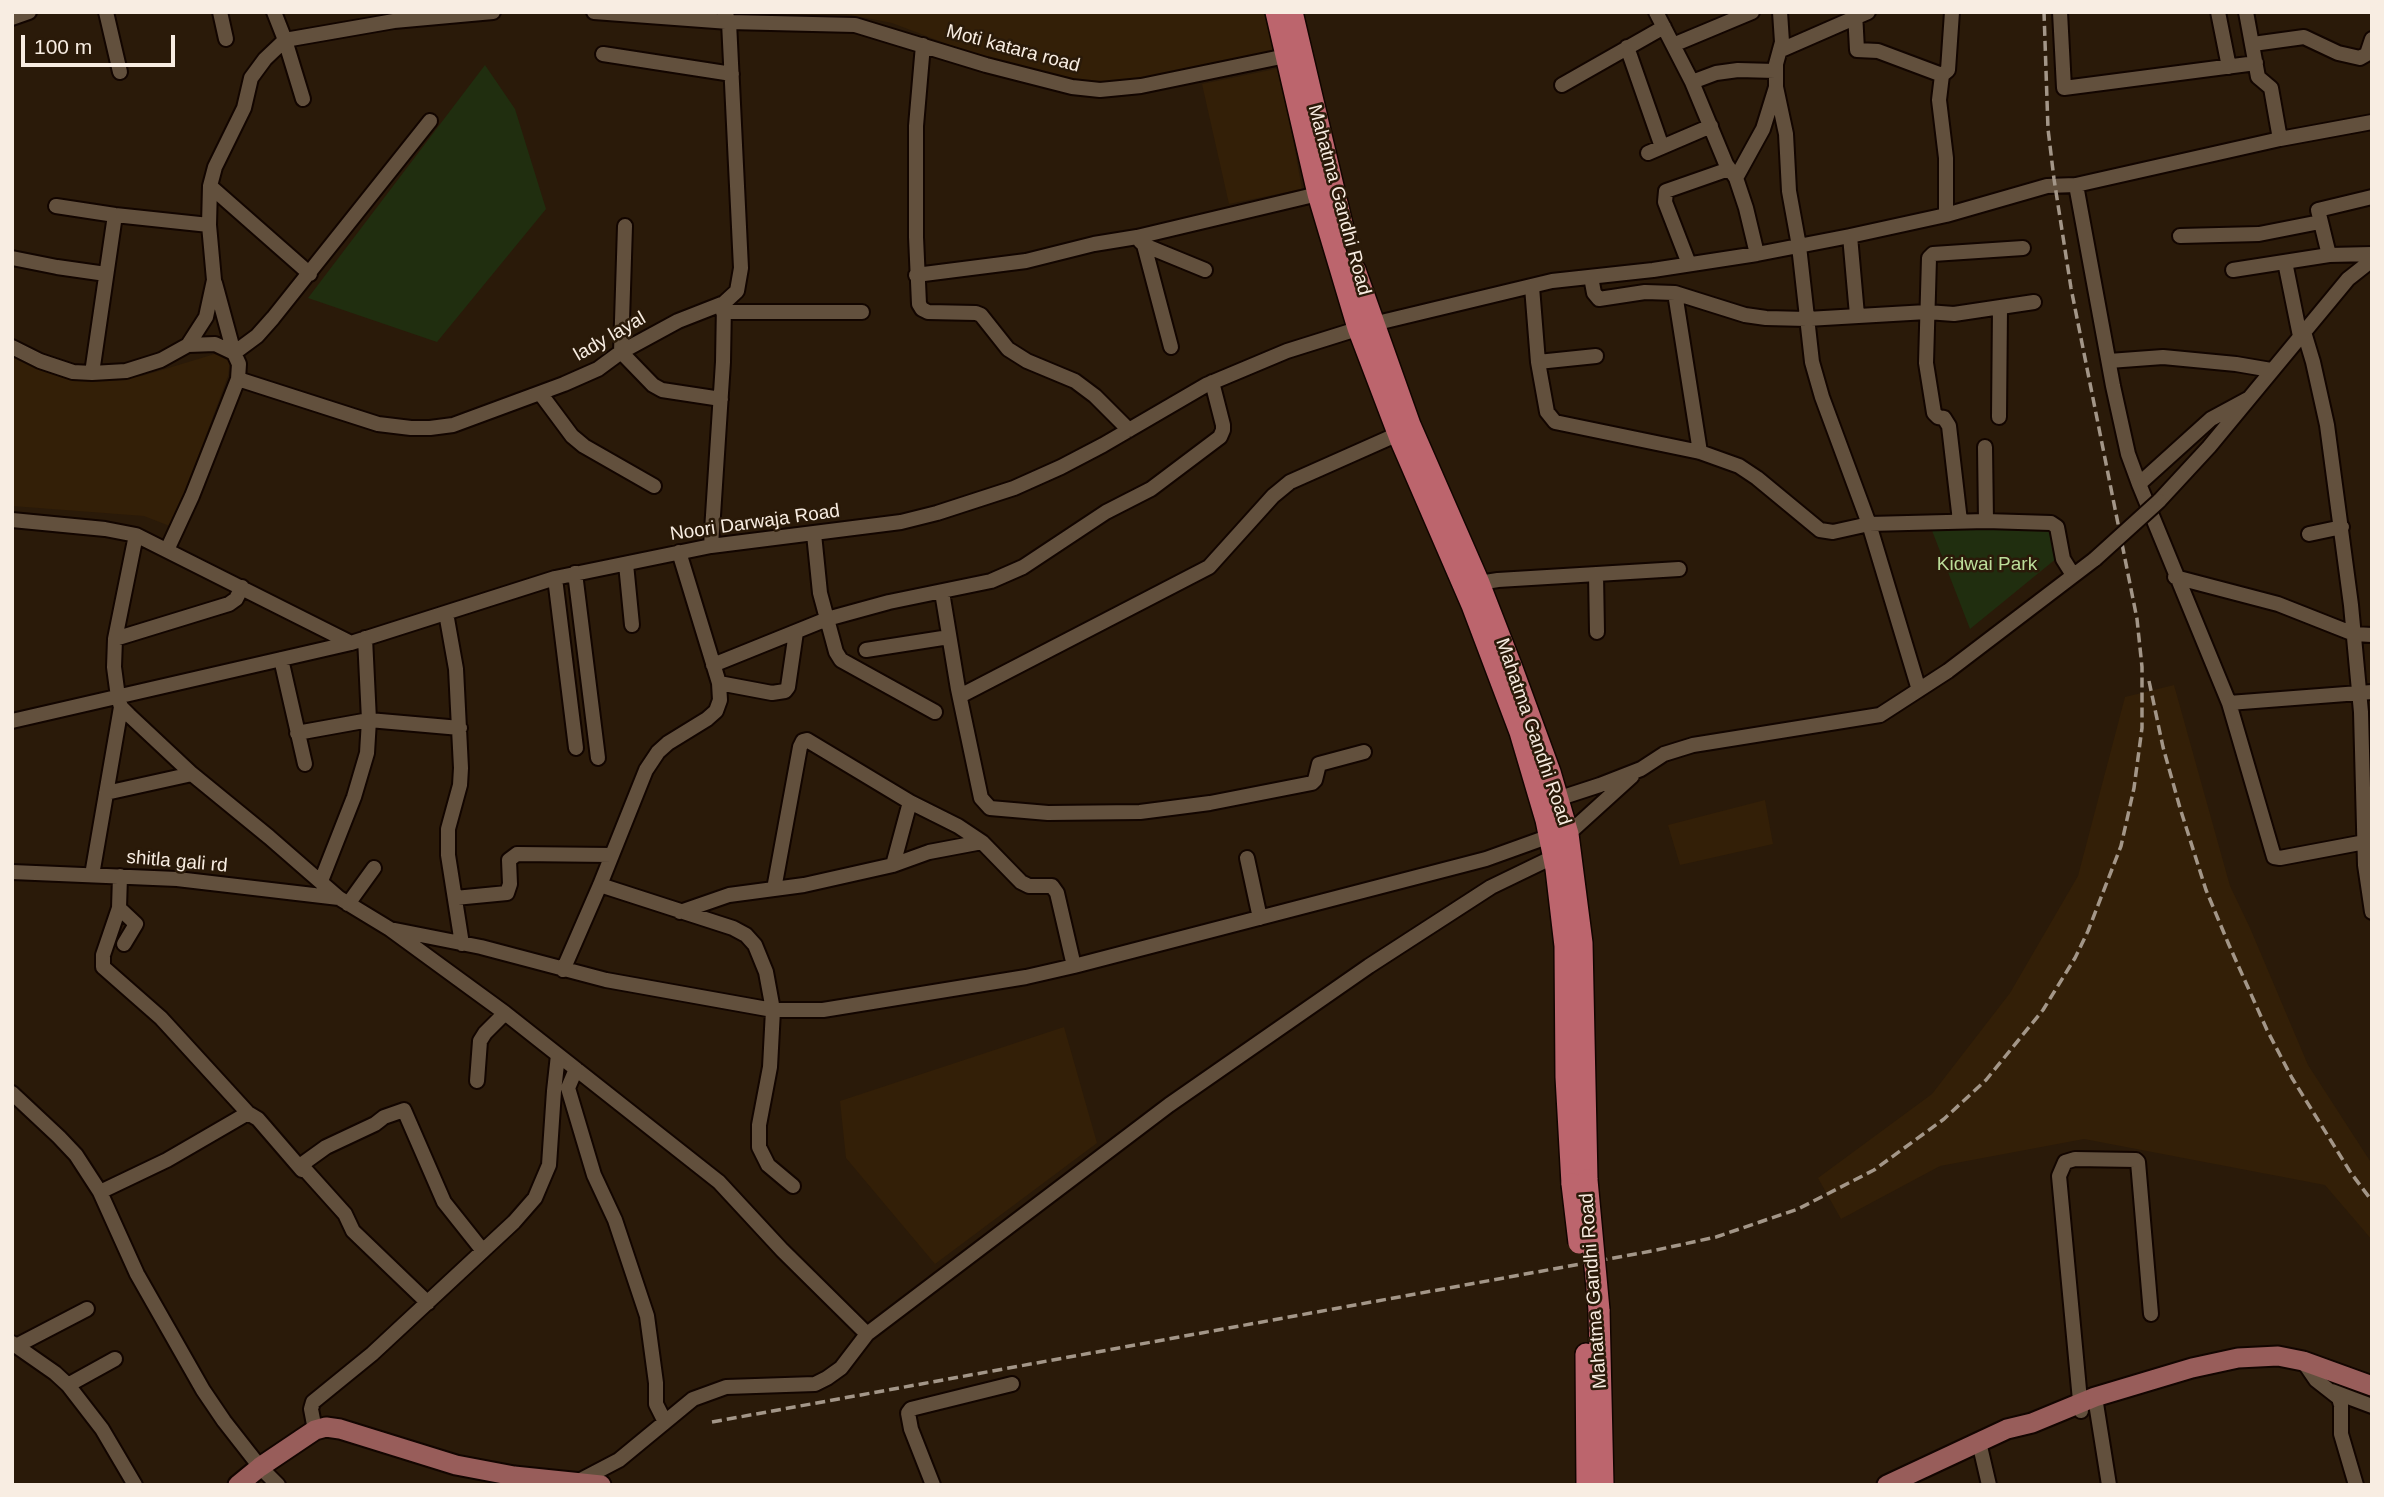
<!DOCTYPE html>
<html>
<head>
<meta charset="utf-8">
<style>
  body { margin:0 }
  #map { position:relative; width:2384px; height:1497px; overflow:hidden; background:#2a1a09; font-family:Helvetica,sans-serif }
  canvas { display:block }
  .frame { position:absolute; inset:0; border:14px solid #f8ede2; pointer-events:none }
  .scale { position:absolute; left:21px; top:35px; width:154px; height:32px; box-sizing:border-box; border:4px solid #f8ede2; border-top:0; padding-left:9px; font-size:21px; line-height:24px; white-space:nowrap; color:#f8ede2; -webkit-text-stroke:5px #2a1a09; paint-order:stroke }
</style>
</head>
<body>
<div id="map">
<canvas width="2384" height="1497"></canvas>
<div class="frame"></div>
<div class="scale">100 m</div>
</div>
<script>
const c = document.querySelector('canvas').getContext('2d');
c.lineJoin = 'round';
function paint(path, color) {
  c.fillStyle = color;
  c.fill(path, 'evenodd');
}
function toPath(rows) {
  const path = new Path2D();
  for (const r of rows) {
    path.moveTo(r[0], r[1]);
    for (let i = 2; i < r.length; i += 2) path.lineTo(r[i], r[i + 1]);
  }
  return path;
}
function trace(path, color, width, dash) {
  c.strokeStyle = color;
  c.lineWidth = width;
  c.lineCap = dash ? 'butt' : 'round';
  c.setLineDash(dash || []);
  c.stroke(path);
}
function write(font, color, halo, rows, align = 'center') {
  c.font = font + ' Helvetica,sans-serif';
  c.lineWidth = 5;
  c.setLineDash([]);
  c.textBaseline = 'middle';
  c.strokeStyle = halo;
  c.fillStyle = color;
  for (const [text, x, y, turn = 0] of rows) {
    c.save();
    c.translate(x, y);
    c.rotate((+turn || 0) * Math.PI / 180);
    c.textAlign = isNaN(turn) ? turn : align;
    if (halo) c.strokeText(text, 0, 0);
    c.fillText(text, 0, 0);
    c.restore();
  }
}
paint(toPath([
  [836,12,1268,12,1272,31,1273,52,1141,79,1095,83,1007,64,963,50,892,23],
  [1280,68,1302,189,1229,204,1202,84],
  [12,352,77,377,142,376,218,353,230,359,228,376,172,527,144,516,12,506],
  [2174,685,2230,886,2250,928,2308,1065,2372,1164,2372,1240,2325,1185,2084,1139,1940,1166,1841,1219,1818,1178,1932,1094,2010,993,2078,876,2125,697],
  [1765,800,1773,844,1680,865,1668,825],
  [1064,1027,1097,1143,935,1264,846,1158,840,1101]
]), '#331f07');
paint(toPath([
  [485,65,515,109,546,209,437,342,308,298],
  [2050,527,2057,558,1970,629,1931,528]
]), '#202e0f');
const minor = toPath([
  [106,12,120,72],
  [220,12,226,39],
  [274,12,285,40,303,99],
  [594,12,729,22,855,25,986,65,1072,87,1100,90,1141,86,1286,56],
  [1656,12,1692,82,1726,164,1736,178],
  [1855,12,1857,50,1878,51,1942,75,1948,70,1952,12],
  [2060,12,2064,88,2256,63],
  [2218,12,2229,67],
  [2246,12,2258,77,2271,88,2280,139],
  [12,18,29,12],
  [2253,44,2304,37,2338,53,2360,58,2367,54,2372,39],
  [923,45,916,126,916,237,919,304,922,309,928,312,976,313,981,315,1008,349,1027,361,1075,381,1095,396,1129,430],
  [1673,45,1752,12],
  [1627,47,1662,147],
  [1781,50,1868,12],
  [603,54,732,74],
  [1942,75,1939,100,1946,158,1946,215],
  [1692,82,1716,73,1738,70,1775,71],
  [1562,85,1664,27],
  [1776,87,1786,134,1789,191,1799,246,1812,362,1822,397,1869,524,1919,690],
  [1648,153,1711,126],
  [2076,185,2113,386,2128,454,2139,484],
  [210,186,310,274],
  [56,206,115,215,209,225],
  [625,226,621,352,653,385,662,390,721,399],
  [1850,236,1857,315],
  [2180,236,2259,234,2320,222],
  [1140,241,1144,245,1205,270],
  [1144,245,1171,347],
  [1757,254,1746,208,1736,178,1763,129,1776,87,1776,64,1782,42,1780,12],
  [2329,255,2318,210,2372,197],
  [12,258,57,267,106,274],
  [2285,262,2300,336],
  [1689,264,1665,202,1666,191,1729,169],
  [2233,270,2329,255,2372,254],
  [916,275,1026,261,1094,244,1137,237,1318,194],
  [1591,277,1594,293,1599,299,1645,292,1675,293,1745,315,1766,318,1807,319,1927,312,1954,314,2034,302],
  [215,283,234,353,257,336,273,318,430,121],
  [1532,287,1538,362,1547,412,1555,422,1700,452,1739,466,1757,478,1820,530,1833,532,1869,524,1986,521,2051,523,2057,527,2063,559,2073,575],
  [1675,293,1700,452],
  [723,312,862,312],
  [2304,332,2313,362,2327,425,2351,605,2361,712,2365,865,2372,912],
  [188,345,206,317,214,280,209,225,210,186,215,167,244,108,251,78,265,59,285,40,394,21,493,12],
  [12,347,40,361,73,372,92,373,126,371,161,360,188,345,215,344,234,353,239,364,238,379,192,496,167,550],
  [2109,361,2163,357,2236,364,2271,370],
  [1538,362,1596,356],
  [92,373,115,215],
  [238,379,378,424,411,428,430,428,453,425,564,384,598,369,621,352,678,321,724,303,737,291,741,268,729,22,725,12],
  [540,393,572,436,584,446,654,486],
  [2248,399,2211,419,2139,484,2229,703,2274,857,2280,858,2365,842],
  [1999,417,2000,308],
  [1985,447,1986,521],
  [2159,501,2209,447,2348,279,2372,260],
  [12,520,105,529,136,535,351,643],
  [1960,521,1949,426,1944,418,1938,417,1934,413,1926,363,1929,258,1933,254,2023,248],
  [814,534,820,593,836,652,841,660,935,712],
  [2309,534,2342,527],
  [136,535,115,639,114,667,118,697,121,707,129,715,192,774,269,837,339,898,390,929,505,1013,719,1182,782,1250,867,1334],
  [711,546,723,362,724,303],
  [626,564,632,625],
  [575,573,598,758],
  [1596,574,1597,632],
  [2175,577,2278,604,2354,634,2372,635],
  [555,578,576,748],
  [1479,583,1498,580,1679,569],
  [942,592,958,689,981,798,990,808,1048,813,1140,812,1210,803,1312,783,1315,780,1319,764,1364,752],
  [446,613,456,669,461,768,460,785,448,829,448,855,462,944],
  [115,639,229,604,236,599,242,587],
  [866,650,949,637],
  [281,659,305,764],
  [713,665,827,619,889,602,991,581,1023,567,1106,512,1151,489,1220,437,1223,430,1223,425,1212,382],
  [719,683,772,693,785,691,788,687,796,632],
  [960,696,1209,567,1273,496,1290,482,1398,434],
  [2229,703,2372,692],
  [12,721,351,643,555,578,711,546,901,522,937,513,1014,488,1061,467,1103,445,1206,385,1287,351,1373,324,1552,281,1653,270,1757,254,1850,236,1946,215,2047,186,2076,185,2280,139,2372,122],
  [297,733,369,720,460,728],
  [106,793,192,774],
  [1551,801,1600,785,1641,769,1664,754,1693,745,1880,715,1948,671,2095,559],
  [1568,834,1632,776],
  [1247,858,1260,918],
  [893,865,910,802],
  [12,872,177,879,339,898],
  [92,875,121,707],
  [120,876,119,908,136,924,124,944],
  [321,881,354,797,367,753,369,720,365,638],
  [600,885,733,928,746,935,755,945,766,972,773,1010,770,1067,759,1125,759,1147,768,1165,793,1186],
  [774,889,800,747,803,741,807,740,910,802,958,826,982,842,1021,882,1029,886,1052,886,1057,893,1074,966],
  [455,898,507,893,510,884,509,860,517,854,612,855],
  [348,904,374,868],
  [119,908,103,955,103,967,161,1018,248,1113],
  [680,912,729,895,804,885,893,865,929,852,982,842],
  [390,929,481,947,606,980,773,1010,823,1010,1026,977,1074,966,1486,859,1550,836],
  [563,970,600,885,646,770,658,752,668,743,707,719,716,711,720,700,719,683,679,552],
  [576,1069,568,1088,594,1175,615,1220,647,1316,656,1383,656,1404,665,1422],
  [477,1081,480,1041,485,1033,505,1013],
  [12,1093,59,1137,76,1155,100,1192,137,1274,203,1390,224,1421,260,1467,278,1485],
  [100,1192,167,1160,248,1113,258,1119,302,1170],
  [428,1303,353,1231,345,1214,301,1165,326,1147,375,1124,384,1117,404,1110,444,1202,483,1251],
  [12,1343,55,1373,68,1385,102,1429,135,1485],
  [16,1346,87,1309],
  [2303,1361,2316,1380,2339,1398,2341,1405,2341,1434,2356,1485],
  [68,1385,115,1359],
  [2332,1391,2372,1406],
  [2095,1397,2109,1485],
  [2081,1411,2059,1176,2065,1162,2075,1159,2136,1160,2138,1162,2151,1314],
  [315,1430,311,1409,313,1402,372,1354,514,1222,535,1198,549,1165,554,1091,558,1055],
  [1979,1442,1989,1485],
  [577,1482,619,1460,693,1399,726,1387,815,1384,827,1378,841,1368,867,1334,1169,1105,1369,966,1491,887,1553,857],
  [933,1485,911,1429,908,1413,911,1409,1012,1384]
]);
const major = toPath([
  [238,1485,260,1467,315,1430,326,1427,340,1429,456,1465,514,1476,601,1485],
  [1887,1485,2007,1429,2032,1423,2095,1397,2192,1368,2238,1358,2278,1356,2303,1361,2372,1386]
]);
const highway = toPath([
  [1276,12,1318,194,1358,328,1401,441,1472,605,1520,732,1546,820,1556,869,1565,946,1566,1077,1572,1184],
  [1292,12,1345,237],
  [1355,270,1410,425,1479,583,1512,668,1550,772,1568,834,1582,943,1587,1180],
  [1599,1310,1603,1485],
  [1586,1354,1587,1485]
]);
trace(minor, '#120500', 18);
trace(major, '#120500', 23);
trace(highway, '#120500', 24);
trace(minor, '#62503d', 14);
trace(major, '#985d5a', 19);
trace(highway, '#bc656d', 21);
trace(toPath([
  [2149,681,2163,747,2180,808,2206,890,2229,945,2267,1030,2292,1078,2351,1173,2372,1201],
  [712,1422,1652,1251,1716,1237,1798,1209,1874,1170,1944,1119,1986,1080,2043,1010,2075,958,2088,931,2121,846,2134,788,2142,728,2142,667,2137,619,2071,288,2054,179,2048,129,2044,12]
]), '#a39688', 3.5, [10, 5]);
const minorBridge = toPath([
  [2095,559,2159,501]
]);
const highwayBridge = toPath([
  [1587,1180,1599,1310],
  [1572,1184,1579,1243]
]);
trace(minorBridge, '#120500', 18, []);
trace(highwayBridge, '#120500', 24, []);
trace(minorBridge, '#62503d', 14);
trace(highwayBridge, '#bc656d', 21);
write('19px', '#f8ede2', '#2a1a09', [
  ["Moti katara road",1013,49,15],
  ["Mahatma Gandhi Road",1339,200,75],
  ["lady layal",610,337,-30],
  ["Noori Darwaja Road",755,523,-8],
  ["Mahatma Gandhi Road",1533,732,71],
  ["shitla gali rd",177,862,5],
  ["Mahatma Gandhi Road",1594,1291,-94]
]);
write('19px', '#bcde9a', '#2a1a09', [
  ["Kidwai Park",1987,565]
]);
</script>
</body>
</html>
